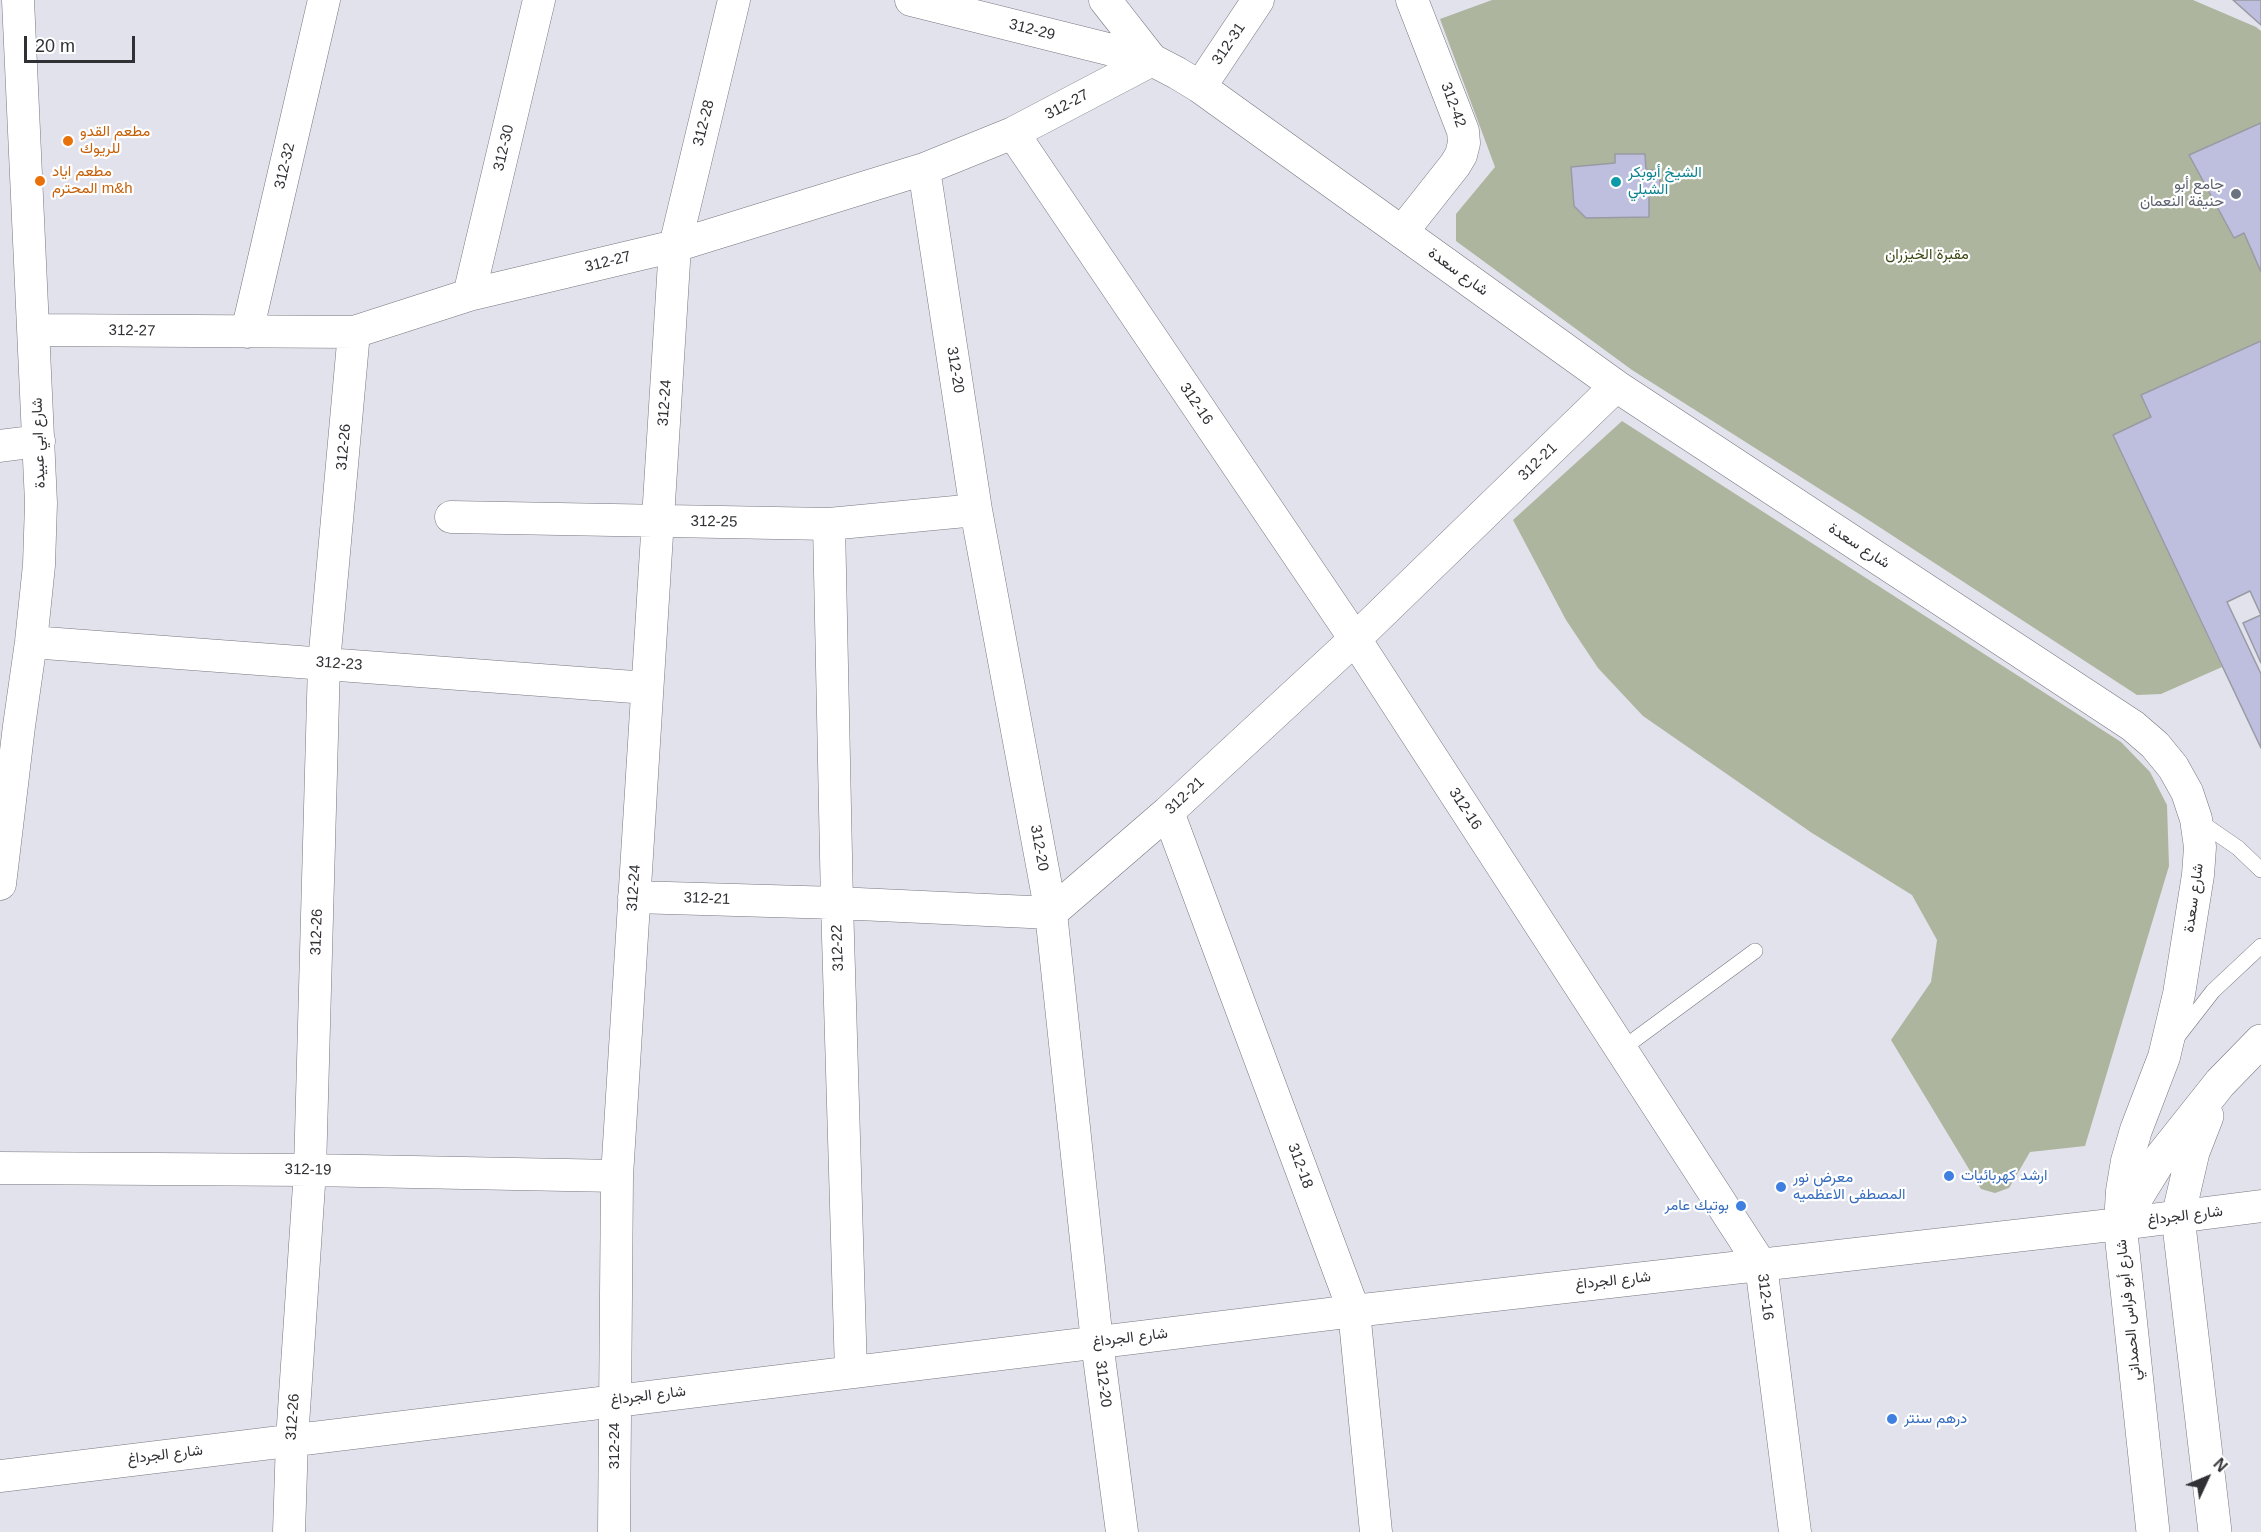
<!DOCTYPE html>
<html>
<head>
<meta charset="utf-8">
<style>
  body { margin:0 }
  #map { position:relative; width:2261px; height:1532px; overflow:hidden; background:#e1e2ec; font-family:Helvetica,sans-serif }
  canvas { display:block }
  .north { position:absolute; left:2177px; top:1448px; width:60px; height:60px; -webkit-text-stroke:4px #fff; paint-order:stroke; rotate:46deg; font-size:16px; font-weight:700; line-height:24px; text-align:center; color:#313135 }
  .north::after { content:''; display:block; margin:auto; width:21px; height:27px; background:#313135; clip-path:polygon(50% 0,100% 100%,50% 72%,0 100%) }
  .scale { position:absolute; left:24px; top:36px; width:111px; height:27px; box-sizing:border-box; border:3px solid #313135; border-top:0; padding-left:8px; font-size:18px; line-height:21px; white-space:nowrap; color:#313135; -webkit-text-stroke:4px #fff; paint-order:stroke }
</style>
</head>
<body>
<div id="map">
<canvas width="2261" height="1532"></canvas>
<div class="north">N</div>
<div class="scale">20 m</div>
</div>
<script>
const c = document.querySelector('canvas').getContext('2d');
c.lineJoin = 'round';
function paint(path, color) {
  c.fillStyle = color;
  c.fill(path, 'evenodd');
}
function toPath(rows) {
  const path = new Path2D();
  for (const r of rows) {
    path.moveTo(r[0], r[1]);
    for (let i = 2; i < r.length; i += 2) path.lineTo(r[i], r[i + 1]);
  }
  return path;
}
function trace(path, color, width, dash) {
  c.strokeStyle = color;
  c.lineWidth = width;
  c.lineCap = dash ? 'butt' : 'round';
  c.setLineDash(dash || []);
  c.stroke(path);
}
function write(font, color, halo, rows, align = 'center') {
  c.font = font + ' Helvetica,Vazirmatn,sans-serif';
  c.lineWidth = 4.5;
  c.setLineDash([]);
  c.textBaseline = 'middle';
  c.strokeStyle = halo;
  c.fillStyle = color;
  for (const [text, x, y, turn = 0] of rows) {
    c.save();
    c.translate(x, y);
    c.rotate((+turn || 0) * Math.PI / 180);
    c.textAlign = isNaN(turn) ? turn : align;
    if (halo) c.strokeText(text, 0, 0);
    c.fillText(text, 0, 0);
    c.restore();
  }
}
paint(toPath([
  [1492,0,2193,0,2256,27,2261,31,2261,123,2190,155,2234,238,2244,233,2261,272,2261,341,2141,395,2151,417,2113,435,2222,667,2161,694,2137,695,1867,519,1632,370,1456,241,1456,214,1495,167,1440,19],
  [1622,421,2121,742,2150,772,2167,805,2169,866,2085,1146,2030,1152,2009,1188,1995,1193,1981,1189,1891,1040,1931,982,1937,940,1912,895,1812,833,1643,716,1598,668,1566,620,1513,520]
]), '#aeb59e');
const building = toPath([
  [2233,0,2261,0,2261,25,2233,0],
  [2261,123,2261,272,2244,233,2234,238,2189,155,2261,123],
  [1615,154,1645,154,1646,170,1660,170,1660,193,1649,193,1649,217,1586,218,1574,206,1571,167,1615,163,1615,154],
  [2261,341,2261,663,2243,623,2261,615,2250,591,2227,602,2261,674,2261,748,2113,435,2151,417,2141,395,2261,341]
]);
paint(building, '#bebfdf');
trace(building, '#999aa3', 1.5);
const service = toPath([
  [2196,819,2238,848,2261,870],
  [2178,1036,2213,991,2261,946],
  [1622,1049,1755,951]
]);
const minor = toPath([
  [911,0,1152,60,1177,73,1200,87,1616,386,2133,726,2155,745,2173,767,2187,792,2196,819,2200,847,2198,875,2179,994,2164,1057,2136,1130,2127,1161,2122,1191,2120,1224],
  [1105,0,1152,60],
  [1200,87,1258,0],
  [1013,133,1355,639,1761,1265,1795,1532],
  [924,169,976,510,1051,913,1097,1342,1122,1532],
  [1402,232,1455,165,1461,155,1464,143,1463,131,1412,0],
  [469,295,539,0],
  [35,330,354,332,469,295,675,246,924,169,1013,133,1152,60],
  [247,332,324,0],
  [0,446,39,441],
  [451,517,829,524,976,510],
  [829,524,837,903,851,1372],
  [31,642,647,688],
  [1168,812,1354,1311,1376,1532],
  [0,884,19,726,31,642,39,565,41,503,18,0],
  [634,897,837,903,1051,913,1168,812,1355,639,1616,386],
  [0,1168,310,1170,617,1176],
  [0,1476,1354,1311,2120,1224,2261,1206],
  [289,1532,292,1440,310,1170,324,663,354,332],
  [614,1532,617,1176,675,246,734,0]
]);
const tertiary = toPath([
  [2207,1116,2193,1152,2178,1217,2215,1532],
  [2153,1532,2120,1224,2162,1156,2220,1083,2261,1041]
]);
trace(service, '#777780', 16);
trace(minor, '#777780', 33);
trace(tertiary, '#777780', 34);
trace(service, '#fff', 15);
trace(minor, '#fff', 32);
trace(tertiary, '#fff', 33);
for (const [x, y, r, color] of [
  [68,141,6,"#e8710a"],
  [40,181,6,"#e8710a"],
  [1616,182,6,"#0f9aa8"],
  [2236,194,6,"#6b7280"],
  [1949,1176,6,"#3f7fe0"],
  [1781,1187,6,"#3f7fe0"],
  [1741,1206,6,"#3f7fe0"],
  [1892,1419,6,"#3f7fe0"]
]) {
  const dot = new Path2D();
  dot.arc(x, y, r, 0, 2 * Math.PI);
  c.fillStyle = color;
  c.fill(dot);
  trace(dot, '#fff', 2);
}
write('15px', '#313135', '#fff', [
  ["312-29",1032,30,14],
  ["312-31",1229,44,-56],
  ["312-27",1067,105,-28],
  ["312-42",1453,105,70],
  ["312-28",704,123,-76],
  ["312-30",504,148,-77],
  ["312-32",285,166,-77],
  ["312-27",608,262,-14],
  ["شارع سعدة",1458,272,36],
  ["312-27",132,331,1],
  ["312-20",955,370,81],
  ["312-24",665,403,-86],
  ["312-16",1196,404,56],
  ["شارع ابي عبيدة",39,443,-92],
  ["312-26",344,447,-85],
  ["312-21",1538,462,-44],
  ["312-25",714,522,1],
  ["شارع سعدة",1859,546,33],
  ["312-23",339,664,4],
  ["312-21",1185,796,-43],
  ["312-16",1465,809,57],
  ["312-20",1039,848,80],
  ["312-24",634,888,-86],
  ["شارع سعدة",2194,898,-82],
  ["312-21",707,899,2],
  ["312-26",317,932,-88],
  ["312-22",838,948,-92],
  ["312-18",1300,1166,70],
  ["312-19",308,1170,1],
  ["شارع الجرداغ",2185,1216,-7],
  ["شارع الجرداغ",1613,1281,-6],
  ["312-16",1765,1297,83],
  ["شارع أبو فراس الحمداني",2129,1310,-96],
  ["شارع الجرداغ",1130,1338,-7],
  ["312-20",1103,1384,83],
  ["شارع الجرداغ",648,1396,-7],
  ["312-26",293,1417,-86],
  ["312-24",615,1446,-90],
  ["شارع الجرداغ",165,1455,-7]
]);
write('15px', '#c56008', '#fff', [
  ["مطعم القدو",80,132],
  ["للريوك",80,149],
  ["مطعم اياد",52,172],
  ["المحترم m&h",52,189]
], 'left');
write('15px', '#0d838f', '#fff', [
  ["الشيخ أبوبكر",1628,173],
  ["الشبلي",1628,190]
], 'left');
write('15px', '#5b616d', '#fff', [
  ["جامع أبو",2224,185],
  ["حنيفة النعمان",2224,202]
], 'right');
write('15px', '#3c4713', '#fff', [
  ["مقبرة الخيزران",1927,255]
]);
write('15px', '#366cbe', '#fff', [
  ["ارشد كهربائيات",1961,1176],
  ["معرض نور",1793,1178],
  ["المصطفى الاعظميه",1793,1195],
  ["بوتيك عامر",1729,1206,"right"],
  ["درهم سنتر",1904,1419]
], 'left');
</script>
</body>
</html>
